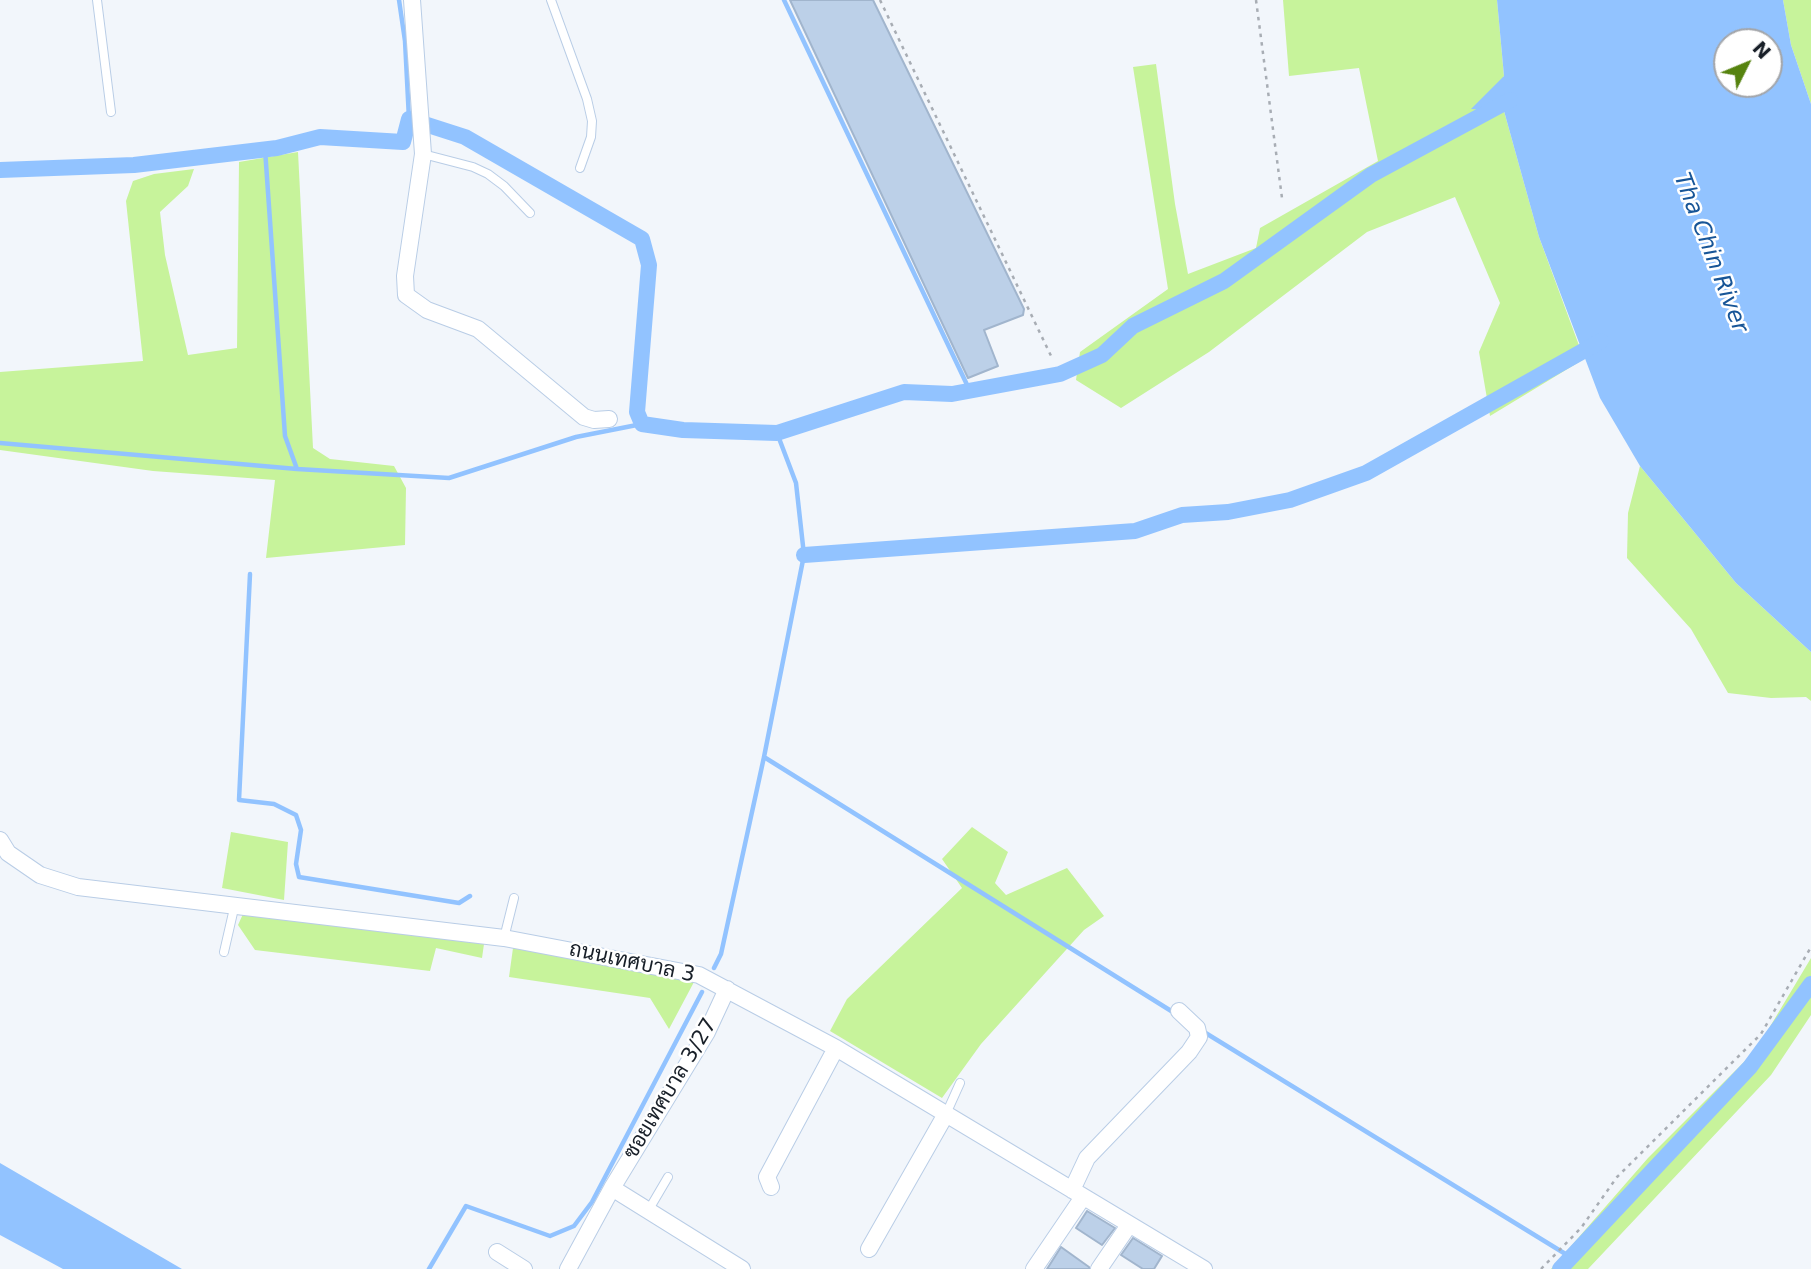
<!DOCTYPE html>
<html>
<head>
<meta charset="utf-8">
<style>
  body { margin:0 }
  #map { position:relative; width:1811px; height:1269px; overflow:hidden; background:#f2f6fb; font-family:"DejaVu Sans",sans-serif }
  canvas { display:block }
  .north { position:absolute; left:1713px; top:28px; width:70px; height:70px; box-sizing:border-box; background:#fff; border:2px solid #a3a5a9; border-radius:50%; rotate:47deg; font-size:19px; font-weight:700; line-height:28px; text-align:center; color:#181f28 }
  .north::after { content:''; display:block; margin:auto; width:24px; height:32px; background:#56830f; clip-path:polygon(50% 0,100% 100%,50% 72%,0 100%) }
</style>
</head>
<body>
<div id="map">
<canvas width="1811" height="1269"></canvas>
<div class="north">N</div>
</div>
<script>
const c = document.querySelector('canvas').getContext('2d');
c.lineJoin = 'round';
function paint(path, color) {
  c.fillStyle = color;
  c.fill(path, 'evenodd');
}
function toPath(rows) {
  const path = new Path2D();
  for (const r of rows) {
    path.moveTo(r[0], r[1]);
    for (let i = 2; i < r.length; i += 2) path.lineTo(r[i], r[i + 1]);
  }
  return path;
}
function trace(path, color, width, dash) {
  c.strokeStyle = color;
  c.lineWidth = width;
  c.lineCap = dash ? 'butt' : 'round';
  c.setLineDash(dash || []);
  c.stroke(path);
}
function write(font, color, halo, rows, align = 'center') {
  c.font = font + ' "DejaVu Sans",Sarabun,sans-serif';
  c.lineWidth = 5;
  c.setLineDash([]);
  c.textBaseline = 'middle';
  c.strokeStyle = halo;
  c.fillStyle = color;
  for (const [text, x, y, turn = 0] of rows) {
    c.save();
    c.translate(x, y);
    c.rotate((+turn || 0) * Math.PI / 180);
    c.textAlign = isNaN(turn) ? turn : align;
    if (halo) c.strokeText(text, 0, 0);
    c.fillText(text, 0, 0);
    c.restore();
  }
}
paint(toPath([
  [1283,0,1497,0,1504,76,1483,111,1504,111,1539,237,1584,359,1490,416,1479,352,1500,303,1455,197,1367,232,1209,352,1121,408,1076,380,1080,352,1168,289,1133,67,1156,64,1175,204,1188,274,1256,248,1260,228,1378,161,1359,68,1289,76],
  [1783,0,1811,0,1811,104,1791,45],
  [298,152,313,448,330,459,394,466,406,488,405,545,266,558,275,480,153,471,0,450,0,372,143,361,126,201,133,181,154,174,194,169,188,186,160,212,165,255,188,355,237,348,239,162],
  [1640,466,1736,583,1811,652,1811,701,1806,697,1771,698,1728,693,1691,629,1627,558,1628,513],
  [972,827,1008,852,995,883,1006,895,1067,868,1104,916,1084,930,981,1044,942,1098,830,1031,847,999,962,888,942,859],
  [231,832,288,842,284,900,222,888],
  [243,914,484,944,482,958,436,948,430,971,255,950,238,925],
  [513,948,694,982,669,1029,650,998,509,977],
  [1811,958,1811,1015,1771,1075,1588,1269,1551,1269,1648,1158,1756,1050]
]), '#c7f39b');
paint(toPath([
  [1497,0,1783,0,1791,45,1811,104,1811,652,1736,583,1640,466,1600,398,1539,237,1504,111,1471,109,1504,76],
  [1769,42,1769,84,1727,84,1727,42],
  [0,1163,182,1269,63,1269,0,1235]
]), '#92c3ff');
trace(toPath([
  [399,0,405,41,409,119],
  [784,0,970,391],
  [265,149,285,436,297,469,449,478,576,437,642,424],
  [0,443,297,469],
  [250,574,239,800,274,804,296,815,301,830,296,864,299,877,459,903,470,896],
  [764,757,1176,1014],
  [714,968,721,954,764,757,804,555,796,483,777,433],
  [1204,1032,1572,1258],
  [429,1269,466,1206,550,1236,574,1226,592,1202,702,992]
]), '#92c3ff', 4.5);
trace(toPath([
  [0,170,134,165,277,148,320,137,403,142,409,119,465,137,642,239,649,265,637,412,642,424,683,430,777,433,904,392,952,394,1060,374,1102,355,1133,326,1224,281,1371,175,1510,100],
  [804,555,1135,531,1182,515,1228,512,1290,500,1366,473,1601,341],
  [1560,1269,1750,1067,1811,984]
]), '#92c3ff', 16);
const building = toPath([
  [790,0,873,0,1024,309,1023,315,984,330,998,366,968,378,790,0],
  [1087,1211,1115,1228,1102,1245,1076,1228,1087,1211],
  [1133,1238,1162,1256,1154,1269,1143,1269,1121,1255,1133,1238],
  [1061,1247,1089,1267,1089,1269,1047,1269,1061,1247]
]);
paint(building, '#bcd0e8');
trace(building, '#a1b5cd', 2);
const service = toPath([
  [97,0,111,112],
  [551,0,587,99,592,121,591,137,580,168],
  [423,154,473,167,488,174,504,186,530,213],
  [504,938,514,898],
  [224,952,235,904],
  [946,1114,960,1083],
  [648,1211,668,1177]
]);
const minor = toPath([
  [412,0,423,154,405,276,406,295,427,310,478,329,584,417,594,420,609,419],
  [0,840,8,853,40,875,78,887,504,938,699,975,836,1048,1204,1269],
  [771,1187,767,1177,836,1048],
  [612,1188,742,1269],
  [1072,1190,1087,1158,1189,1052,1199,1037,1197,1028,1179,1011],
  [869,1249,946,1114],
  [497,1252,524,1269],
  [568,1269,612,1188,707,1032,727,989],
  [1034,1269,1083,1197],
  [1099,1269,1129,1225]
]);
trace(service, '#b9cde6', 10);
trace(minor, '#b9cde6', 18);
trace(toPath([
  [880,0,1053,360],
  [1256,0,1282,198],
  [1541,1269,1581,1228,1617,1177,1761,1034,1811,947]
]), '#a8adb4', 2.5, [3.5, 5]);
trace(service, '#fff', 8);
trace(minor, '#fff', 16);
write('21px', '#181f28', '#fff', [
  ["ถนนเทศบาล 3",632,963,12],
  ["ซอยเทศบาล 3/27",671,1089,-59]
]);
write('italic 23px', '#175597', '#fff', [
  ["Tha Chin River",1710,253,69]
]);
</script>
</body>
</html>
